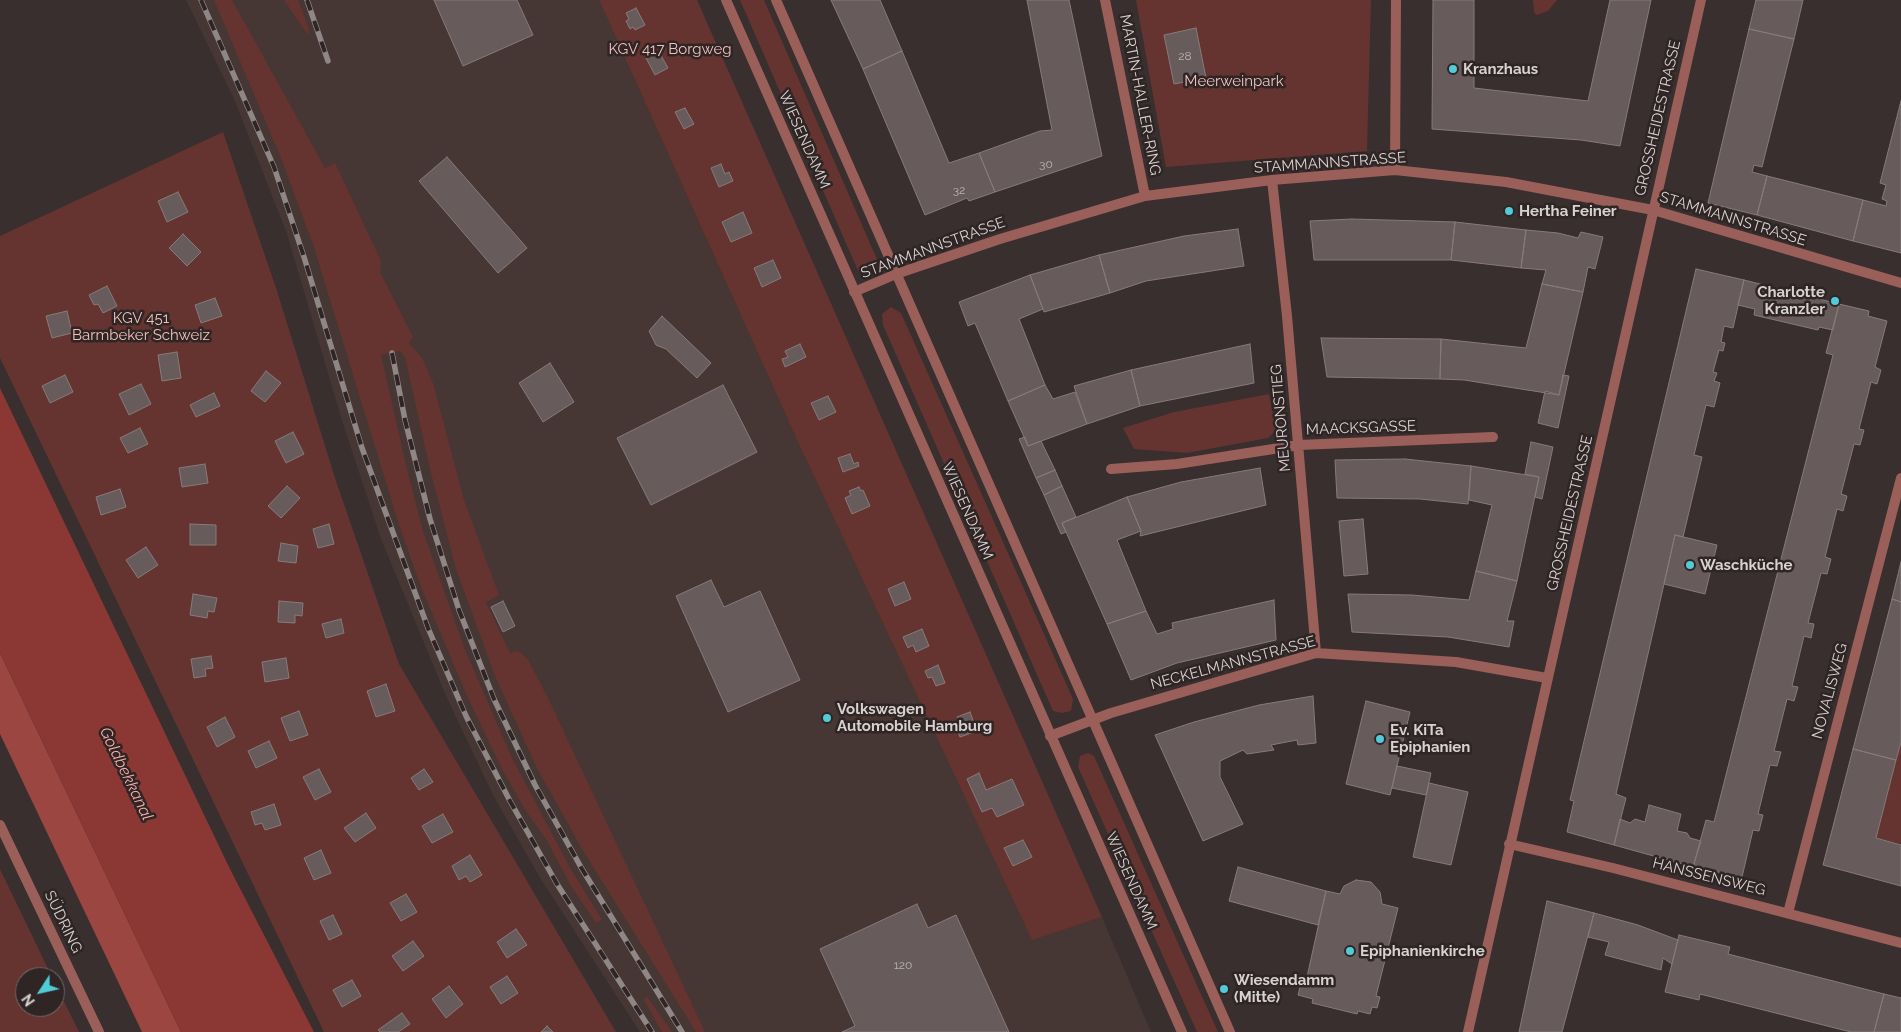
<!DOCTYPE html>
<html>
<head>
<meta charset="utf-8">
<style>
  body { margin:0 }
  #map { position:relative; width:1901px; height:1032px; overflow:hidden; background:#382f2e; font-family:Raleway,sans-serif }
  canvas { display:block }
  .north { position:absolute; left:15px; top:967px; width:50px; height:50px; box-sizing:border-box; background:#2e2524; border:1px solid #726a69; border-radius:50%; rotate:235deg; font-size:14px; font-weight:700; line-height:20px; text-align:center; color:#d7d1d0 }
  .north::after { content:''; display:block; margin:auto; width:18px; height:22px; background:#52cbd8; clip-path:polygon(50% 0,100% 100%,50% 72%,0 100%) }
</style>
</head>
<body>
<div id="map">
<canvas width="1901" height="1032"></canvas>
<div class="north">N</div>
</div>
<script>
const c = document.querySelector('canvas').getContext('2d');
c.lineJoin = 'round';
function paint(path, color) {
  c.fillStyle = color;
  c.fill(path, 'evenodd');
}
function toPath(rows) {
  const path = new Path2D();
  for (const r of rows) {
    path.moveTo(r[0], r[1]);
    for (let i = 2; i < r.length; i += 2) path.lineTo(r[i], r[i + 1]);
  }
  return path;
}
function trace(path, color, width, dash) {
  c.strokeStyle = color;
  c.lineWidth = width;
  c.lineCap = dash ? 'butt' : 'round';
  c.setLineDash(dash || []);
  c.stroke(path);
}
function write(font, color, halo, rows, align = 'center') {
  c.font = font + ' Raleway,sans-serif';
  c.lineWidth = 5;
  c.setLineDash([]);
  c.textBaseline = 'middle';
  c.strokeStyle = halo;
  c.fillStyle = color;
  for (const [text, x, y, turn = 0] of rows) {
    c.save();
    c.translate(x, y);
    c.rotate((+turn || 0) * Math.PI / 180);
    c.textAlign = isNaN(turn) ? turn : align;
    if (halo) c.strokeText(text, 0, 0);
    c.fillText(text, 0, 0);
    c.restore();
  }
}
paint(toPath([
  [186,0,599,0,797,440,1032,939,1102,917,1151,1032,640,1032,540,878,493,795,446,696,381,539,343,424,287,234,234,99]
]), '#463634');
paint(toPath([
  [214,0,232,0,325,168,335,163,381,261,380,272,413,337,409,343,422,358,433,383,464,500,499,595,486,602,510,653,518,651,527,658,547,696,705,1032,696,1032,582,849,536,766,495,676,456,569,430,469,405,357,400,351,381,355,407,469,423,531,465,650,512,758,570,868,602,920,596,923,571,886,546,839,526,811,502,769,468,698,421,587,399,525,313,244,281,158],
  [284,0,298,0,309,29,308,35],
  [599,0,697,0,1102,917,1032,940,797,440],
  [740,0,764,0,879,264,874,274,859,273],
  [1136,0,1371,0,1367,151,1166,167],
  [1533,0,1557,0,1548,11,1537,15,1534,12],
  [223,132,277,291,335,478,399,664,616,1032,324,1032,0,358,0,236],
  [891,307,901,313,1073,699,1071,711,1062,713,1053,711,883,325,882,314],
  [1269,394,1276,430,1268,438,1187,453,1134,449,1123,428,1174,412],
  [1901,742,1901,844,1876,838],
  [1088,753,1094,756,1218,1032,1197,1032,1078,767,1080,756],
  [0,869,52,977,25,977,25,1007,55,1007,55,983,79,1032,0,1032],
  [646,997,648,998,672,1032,662,1032,644,1000]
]), '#653430');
paint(toPath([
  [0,653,181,1032,142,1032,0,734]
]), '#9b4641');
paint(toPath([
  [0,388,230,869,314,1032,181,1032,0,653]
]), '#8b3734');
const building = toPath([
  [434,0,517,0,533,35,463,66,434,0],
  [831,0,880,0,902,51,863,69,831,0],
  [1027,0,1069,0,1102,156,995,192,979,153,1040,131,1052,130,1027,0],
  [1433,0,1474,0,1474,88,1588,101,1610,0,1651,0,1620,146,1581,140,1432,129,1433,0],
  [1756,0,1803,0,1794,39,1749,29,1756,0],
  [636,8,645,25,635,30,633,27,630,29,626,21,629,19,626,13,636,8],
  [1196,28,1206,78,1174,84,1164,35,1196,28],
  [1749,29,1794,39,1762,167,1754,165,1752,172,1767,176,1757,215,1708,203,1749,29],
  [902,51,949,163,979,153,995,192,969,201,967,198,925,215,863,69,902,51],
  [659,52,668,68,655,75,646,58,659,52],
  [1901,101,1901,253,1853,241,1863,200,1886,206,1887,201,1882,199,1886,185,1880,183,1901,101],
  [685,108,694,124,684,129,675,112,685,108],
  [447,157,527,248,498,273,419,181,447,157],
  [721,164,725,174,729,172,733,181,719,187,711,168,721,164],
  [1767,176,1863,200,1853,241,1757,215,1767,176],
  [178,192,188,212,167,222,158,201,178,192],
  [743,212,752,233,731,242,722,222,743,212],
  [1352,219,1455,222,1451,260,1314,260,1310,221,1352,219],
  [1455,222,1526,230,1521,268,1451,260,1455,222],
  [1238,229,1244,266,1146,281,1110,293,1099,255,1184,236,1238,229],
  [1526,230,1558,233,1578,238,1581,232,1603,237,1595,269,1588,267,1583,292,1542,284,1546,270,1521,268,1526,230],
  [183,234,201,252,187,266,169,248,183,234],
  [1099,255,1110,293,1044,312,1030,275,1099,255],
  [773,260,781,278,762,287,754,268,773,260],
  [1696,269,1744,280,1733,328,1724,326,1721,342,1725,343,1723,351,1719,350,1713,372,1717,373,1714,381,1720,383,1714,407,1706,405,1694,455,1702,457,1683,537,1675,535,1664,584,1616,794,1626,798,1614,845,1567,832,1574,801,1570,800,1696,269],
  [1030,275,1043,309,1019,319,1045,385,1008,401,975,323,968,326,959,302,1030,275],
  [1744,280,1839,304,1833,330,1819,327,1818,330,1754,315,1755,309,1738,305,1744,280],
  [1542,284,1583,292,1559,395,1464,380,1440,379,1441,339,1526,348,1542,284],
  [107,286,117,306,103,313,98,304,94,305,89,295,107,286],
  [215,298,222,316,201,323,195,305,215,298],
  [1839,304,1869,311,1868,316,1887,321,1875,367,1881,370,1877,384,1871,382,1859,429,1864,430,1860,445,1854,444,1841,494,1847,496,1843,511,1837,509,1825,557,1831,559,1827,574,1821,573,1808,623,1814,624,1811,638,1804,636,1792,686,1798,687,1794,701,1787,699,1774,751,1781,752,1777,766,1770,765,1758,814,1763,815,1759,831,1753,830,1742,877,1693,867,1706,820,1714,822,1833,355,1826,353,1839,304],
  [67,311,72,333,52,338,46,316,67,311],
  [662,316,711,363,697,378,666,349,656,345,649,331,662,316],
  [1321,338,1441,339,1440,379,1327,377,1321,338],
  [800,344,806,357,785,367,782,359,788,357,785,351,800,344],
  [1250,344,1254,383,1140,406,1131,370,1250,344],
  [177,352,181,378,162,381,158,355,177,352],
  [550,363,574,402,543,422,519,383,550,363],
  [1131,370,1140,406,1087,424,1074,386,1131,370],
  [266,371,281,383,265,402,251,391,266,371],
  [65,375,73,392,50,403,42,386,65,375],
  [1563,375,1569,376,1558,428,1538,423,1545,391,1559,395,1563,375],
  [141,384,151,404,129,415,119,394,141,384],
  [723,385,757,452,651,505,617,438,723,385],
  [1045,385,1053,399,1075,392,1087,424,1028,446,1008,401,1045,385],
  [214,393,220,406,196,417,190,405,214,393],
  [828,396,836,412,819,420,811,403,828,396],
  [140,428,148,444,128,453,120,438,140,428],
  [293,432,304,454,286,463,275,441,293,432],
  [1025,437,1028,446,1041,441,1055,470,1036,478,1019,439,1025,437],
  [1531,442,1553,447,1542,499,1535,497,1539,477,1525,474,1531,442],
  [850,454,854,464,858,462,859,466,843,472,838,458,850,454],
  [1405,459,1471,466,1468,504,1420,499,1337,498,1335,460,1405,459],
  [205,464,208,483,182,487,179,468,205,464],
  [1471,466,1539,477,1517,581,1476,571,1492,505,1469,500,1471,466],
  [1260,468,1266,505,1140,536,1141,531,1127,497,1181,482,1260,468],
  [1055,470,1062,486,1044,495,1036,478,1055,470],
  [287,486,300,498,281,518,268,506,287,486],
  [1062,486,1076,517,1062,523,1066,532,1061,534,1044,495,1062,486],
  [859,487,861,491,863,490,870,506,852,514,845,498,851,495,849,491,859,487],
  [120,489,126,507,101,515,96,497,120,489],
  [1127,497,1141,531,1117,540,1146,611,1107,624,1062,523,1127,497],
  [1363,519,1368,574,1344,576,1339,521,1363,519],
  [190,524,216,525,216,545,190,545,190,524],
  [329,524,334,544,318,548,313,529,329,524],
  [1675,535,1717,545,1705,594,1664,584,1675,535],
  [281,543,298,546,296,563,278,561,281,543],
  [146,547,158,565,138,578,126,560,146,547],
  [1901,562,1901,602,1892,599,1901,562],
  [1476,571,1517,581,1507,621,1514,621,1509,647,1448,637,1352,632,1348,594,1412,595,1469,600,1476,571],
  [711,580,724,607,760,591,800,680,728,712,676,596,711,580],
  [904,582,911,599,895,606,888,589,904,582],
  [193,594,217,598,214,612,208,611,207,618,190,615,193,594],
  [1892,599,1901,602,1901,742,1896,760,1853,749,1892,599],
  [1274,600,1276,640,1177,663,1131,680,1107,624,1146,611,1157,634,1173,629,1172,623,1274,600],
  [279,601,303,603,302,616,295,615,295,623,278,622,279,601],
  [503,601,515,626,503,632,491,607,503,601],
  [341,619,344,633,326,638,322,624,341,619],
  [922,629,929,646,916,652,913,645,908,648,903,637,922,629],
  [211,656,213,668,205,669,206,676,194,678,191,659,211,656],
  [286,658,289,678,265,682,262,662,286,658],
  [938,665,945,683,936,686,932,677,928,678,925,671,938,665],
  [386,684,395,711,376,717,367,691,386,684],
  [1313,696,1316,743,1298,745,1297,740,1271,745,1274,750,1247,754,1243,750,1220,761,1220,777,1243,824,1203,841,1155,735,1194,722,1259,705,1313,696],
  [1366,701,1410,712,1390,795,1346,784,1366,701],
  [299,711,308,735,290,741,281,718,299,711],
  [970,712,977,731,960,737,955,723,959,722,957,717,970,712],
  [225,717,235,737,217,747,207,727,225,717],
  [269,741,277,758,256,768,248,751,269,741],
  [1853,749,1896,760,1876,838,1901,845,1901,886,1823,865,1853,749],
  [1397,766,1431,773,1426,795,1392,788,1397,766],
  [319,769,331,792,315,800,303,777,319,769],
  [424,769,433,782,419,790,411,778,424,769],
  [979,773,986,790,1012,779,1024,805,997,817,992,808,982,812,967,779,979,773],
  [1429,783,1468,792,1451,865,1413,857,1429,783],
  [274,804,281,825,265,830,262,823,255,825,251,812,274,804],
  [1649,805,1681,814,1677,831,1687,833,1690,838,1701,841,1693,867,1614,845,1620,819,1630,823,1635,819,1645,822,1649,805],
  [366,813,376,828,355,842,344,828,366,813],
  [443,814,453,832,432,843,422,826,443,814],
  [1023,840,1032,857,1013,866,1004,848,1023,840],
  [321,850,331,873,314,880,304,858,321,850],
  [470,855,482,875,470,882,466,876,459,880,452,866,470,855],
  [1238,867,1326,891,1318,925,1229,901,1238,867],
  [1356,880,1371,882,1380,892,1382,904,1398,908,1376,996,1380,997,1377,1008,1372,1007,1370,1014,1358,1011,1357,1014,1312,1003,1313,999,1298,995,1303,976,1307,977,1326,891,1340,894,1344,886,1356,880],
  [406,894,417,912,401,921,390,903,406,894],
  [1547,901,1594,913,1562,1032,1519,1032,1547,901],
  [917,904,928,928,956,915,1009,1032,842,1032,855,1026,820,949,917,904],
  [1594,913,1638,925,1678,940,1672,964,1663,958,1661,970,1605,955,1609,942,1588,937,1594,913],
  [333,915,342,934,329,940,320,921,333,915],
  [516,929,527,945,507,958,497,942,516,929],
  [1679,935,1730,947,1728,954,1884,994,1874,1032,1851,1032,1700,994,1699,1000,1665,992,1679,935],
  [413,941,424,956,403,971,392,956,413,941],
  [507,976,518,993,501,1004,490,987,507,976],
  [352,980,361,996,342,1007,333,990,352,980],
  [449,986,463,1004,446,1018,432,999,449,986],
  [1884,994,1901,998,1901,1032,1874,1032,1884,994],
  [402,1013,410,1024,398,1032,380,1032,378,1030,402,1013],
  [547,1026,553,1032,541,1032,547,1026]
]);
paint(building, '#675c5b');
trace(building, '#867b7a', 1);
trace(toPath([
  [1105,0,1145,196],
  [1395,170,1396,0],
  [1272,180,1287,316,1316,653],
  [854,292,896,274,1000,239,1145,196,1272,180,1395,170,1506,182,1653,210,1901,283],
  [1111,469,1177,464,1299,445,1493,437],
  [1050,736,1111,713,1316,653,1456,662,1547,678],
  [0,825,99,1032],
  [1509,844,1613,868,1901,943],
  [1788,913,1901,478],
  [1468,1032,1701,0]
]), '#9b5f5a', 10);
trace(toPath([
  [726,0,1182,1032],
  [776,0,1230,1032]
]), '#9b5f5a', 10);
const rail = toPath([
  [201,0,274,167,304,257,362,448,428,628,466,716,510,801,557,884,652,1032],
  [307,0,328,61],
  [392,353,405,420,430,519,459,610,494,699,535,785,582,869,682,1032]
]);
trace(rail, '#8f8786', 5.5);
trace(rail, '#2e2524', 4, [11]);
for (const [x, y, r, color] of [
  [1453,69,5,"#52cbd8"],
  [1509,211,5,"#52cbd8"],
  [1835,301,5,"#52cbd8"],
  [1690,565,5,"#52cbd8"],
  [827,718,5,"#52cbd8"],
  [1380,739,5,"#52cbd8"],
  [1350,951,5,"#52cbd8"],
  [1224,989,5,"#52cbd8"]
]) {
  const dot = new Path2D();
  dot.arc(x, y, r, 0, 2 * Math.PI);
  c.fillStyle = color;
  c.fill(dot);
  trace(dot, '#2e2524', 2);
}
write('12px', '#bbb4b3', null, [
  ["28",1185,56],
  ["30",1046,164],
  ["32",959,190],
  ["120",903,965]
]);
write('15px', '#f3c1bb', '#2e2524', [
  ["KGV 417 Borgweg",670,49],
  ["Meerweinpark",1234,81],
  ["KGV 451",141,318],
  ["Barmbeker Schweiz",141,335]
]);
write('bold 15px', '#d7d1d0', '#2e2524', [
  ["Kranzhaus",1463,69],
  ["Hertha Feiner",1519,211],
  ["Charlotte",1825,292,"right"],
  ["Kranzler",1825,309,"right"],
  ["Waschküche",1700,565],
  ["Volkswagen",837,709],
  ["Automobile Hamburg",837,726],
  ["Ev. KiTa",1390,730],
  ["Epiphanien",1390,747],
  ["Epiphanienkirche",1360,951],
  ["Wiesendamm",1234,980],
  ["(Mitte)",1234,997]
], 'left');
write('15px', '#d7d1d0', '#2e2524', [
  ["MARTIN-HALLER-RING",1140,95,79],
  ["GROSSHEIDESTRASSE",1658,118,-77],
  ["WIESENDAMM",804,140,66],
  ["STAMMANNSTRASSE",1330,163,-4],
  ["STAMMANNSTRASSE",1733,219,17],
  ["STAMMANNSTRASSE",933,248,-20],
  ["MEURONSTIEG",1281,418,-95],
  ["MAACKSGASSE",1361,428,-2],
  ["WIESENDAMM",967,511,66],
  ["GROSSHEIDESTRASSE",1570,513,-77],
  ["NECKELMANNSTRASSE",1233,663,-15],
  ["NOVALISWEG",1830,691,-75],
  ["HANSSENSWEG",1709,877,14],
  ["WIESENDAMM",1131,881,66],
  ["SÜDRING",63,922,64]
]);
write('italic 16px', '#f8aea8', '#2e2524', [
  ["Goldbekkanal",126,774,64]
]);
</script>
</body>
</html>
